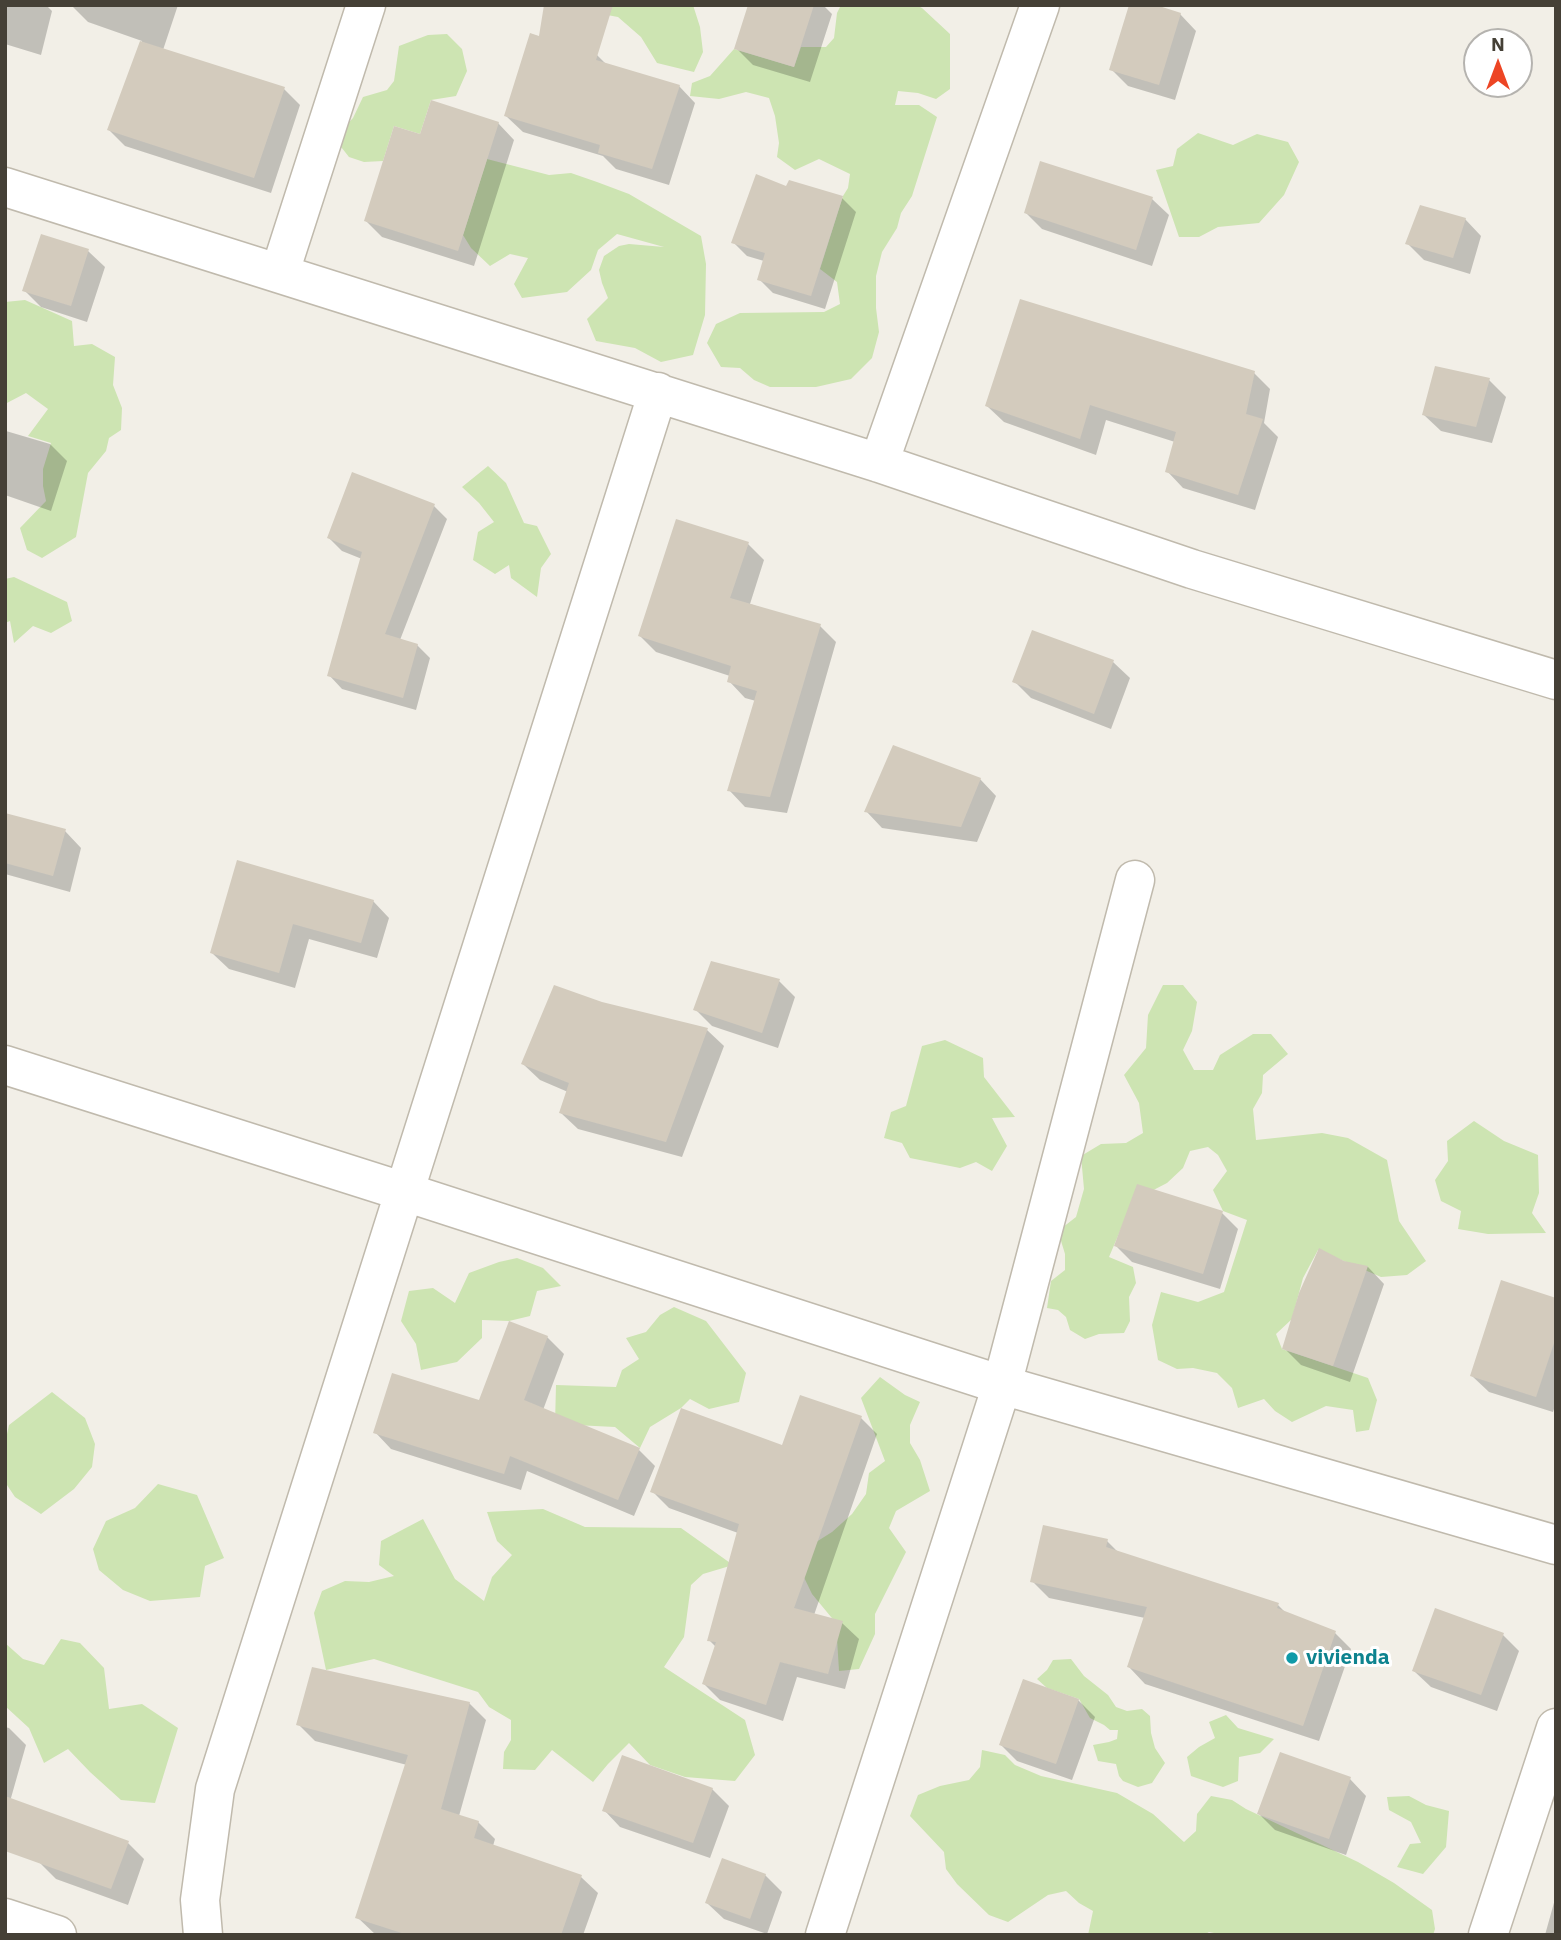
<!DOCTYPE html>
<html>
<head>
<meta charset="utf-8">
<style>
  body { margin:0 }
  #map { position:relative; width:1561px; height:1940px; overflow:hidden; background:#f2efe7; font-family:"IBM Plex Sans",sans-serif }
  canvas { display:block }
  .frame { position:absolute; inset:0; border:7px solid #454036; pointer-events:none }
  .north { position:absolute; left:1463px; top:28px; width:70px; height:70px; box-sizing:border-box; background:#fff; border:2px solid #b5b3af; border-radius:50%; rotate:0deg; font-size:19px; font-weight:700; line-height:28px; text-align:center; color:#454036 }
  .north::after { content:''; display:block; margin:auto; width:24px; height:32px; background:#ed4524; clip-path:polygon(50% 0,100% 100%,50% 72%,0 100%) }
</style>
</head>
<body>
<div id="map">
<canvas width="1561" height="1940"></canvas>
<div class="frame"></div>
<div class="north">N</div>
</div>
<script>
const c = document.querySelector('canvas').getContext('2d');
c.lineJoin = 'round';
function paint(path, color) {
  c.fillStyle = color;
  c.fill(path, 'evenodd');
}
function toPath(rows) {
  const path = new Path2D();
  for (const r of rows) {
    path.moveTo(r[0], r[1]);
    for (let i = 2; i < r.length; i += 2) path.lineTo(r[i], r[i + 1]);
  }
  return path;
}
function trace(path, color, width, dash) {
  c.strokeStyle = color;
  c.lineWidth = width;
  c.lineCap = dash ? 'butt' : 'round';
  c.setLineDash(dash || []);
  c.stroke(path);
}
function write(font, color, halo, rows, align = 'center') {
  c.font = font + ' "IBM Plex Sans",sans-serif';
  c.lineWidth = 6;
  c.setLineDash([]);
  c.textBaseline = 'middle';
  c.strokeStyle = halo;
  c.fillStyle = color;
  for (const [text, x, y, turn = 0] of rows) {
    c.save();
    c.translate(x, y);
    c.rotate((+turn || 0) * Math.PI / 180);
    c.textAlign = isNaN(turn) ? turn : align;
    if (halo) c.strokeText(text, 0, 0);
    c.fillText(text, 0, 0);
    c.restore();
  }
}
paint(toPath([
  [572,5,693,5,700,27,703,52,694,72,657,63,641,37,618,17,580,10],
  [841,5,916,5,922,8,950,34,950,89,936,99,918,93,898,91,895,105,919,105,937,117,912,196,901,213,897,228,882,252,876,276,876,308,879,332,872,358,851,379,816,387,770,387,754,380,740,368,721,367,707,343,716,324,740,313,824,312,840,304,837,282,820,269,843,196,848,188,850,174,819,159,795,170,777,157,779,143,775,116,769,98,746,92,719,99,690,96,692,83,710,76,734,49,794,67,801,47,826,47,834,38,837,13],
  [447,34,462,49,467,71,456,96,431,100,420,134,394,126,383,161,364,162,349,157,334,138,353,118,363,97,387,90,394,81,399,46,428,35],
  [1198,133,1233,145,1257,134,1288,142,1299,162,1284,195,1259,223,1218,227,1199,237,1179,237,1156,170,1173,166,1177,149],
  [487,159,549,175,571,173,597,182,629,194,701,236,706,264,705,315,693,355,661,362,635,348,596,341,587,319,608,298,602,283,599,270,604,256,619,246,629,244,664,247,617,234,598,250,591,270,567,292,522,298,514,284,528,258,510,254,490,266,471,248,463,235],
  [25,300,72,321,74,346,92,344,115,357,113,385,122,408,121,430,109,438,106,451,88,473,76,537,42,558,27,550,20,528,46,501,43,486,43,469,51,443,28,436,48,409,26,393,5,404,5,302],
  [488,466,506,483,524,523,537,526,551,554,541,568,537,597,511,578,509,565,495,574,473,560,478,532,494,522,479,503,462,487],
  [14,577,67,602,72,621,51,633,33,626,14,643,10,621,5,623,5,579],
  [1163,985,1183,985,1197,1002,1192,1031,1183,1050,1194,1070,1213,1070,1220,1055,1253,1034,1271,1034,1288,1054,1263,1075,1262,1093,1253,1109,1256,1140,1322,1133,1348,1138,1387,1160,1399,1221,1426,1261,1407,1275,1381,1277,1318,1250,1303,1278,1292,1319,1276,1334,1282,1349,1368,1378,1377,1400,1369,1430,1356,1432,1353,1410,1326,1406,1292,1422,1275,1411,1264,1399,1238,1408,1232,1388,1217,1373,1193,1368,1177,1369,1158,1360,1152,1325,1161,1292,1198,1302,1224,1292,1247,1220,1223,1211,1213,1190,1227,1171,1218,1155,1208,1147,1190,1151,1183,1168,1167,1183,1140,1197,1129,1210,1109,1257,1133,1267,1136,1283,1129,1297,1130,1321,1124,1333,1099,1334,1085,1339,1070,1330,1066,1317,1058,1310,1047,1308,1051,1281,1065,1270,1065,1254,1058,1231,1076,1217,1084,1189,1081,1156,1101,1144,1126,1143,1143,1133,1139,1103,1124,1075,1146,1048,1148,1015],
  [945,1040,983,1058,984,1077,1015,1117,992,1118,1007,1146,992,1171,976,1162,960,1168,910,1158,902,1143,884,1138,891,1112,906,1106,922,1046],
  [1474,1121,1504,1141,1538,1155,1539,1193,1532,1213,1546,1233,1488,1234,1458,1229,1461,1211,1441,1201,1435,1180,1448,1161,1447,1141],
  [517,1258,543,1268,561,1286,537,1291,530,1316,509,1321,482,1320,482,1338,457,1362,421,1370,416,1344,401,1321,409,1291,433,1288,455,1303,469,1273,499,1262],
  [674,1307,706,1321,746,1373,739,1402,709,1409,690,1399,681,1408,650,1427,640,1448,615,1427,555,1424,556,1385,616,1387,622,1370,639,1359,626,1338,646,1332,660,1315],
  [880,1377,905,1395,920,1402,910,1425,910,1443,920,1460,930,1491,896,1511,889,1528,906,1552,875,1614,875,1634,859,1669,839,1671,836,1623,812,1594,799,1567,805,1549,832,1532,852,1514,866,1494,869,1473,885,1461,861,1398],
  [52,1392,85,1418,95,1444,92,1467,74,1489,41,1514,15,1497,5,1482,5,1443,9,1425],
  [158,1484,197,1495,224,1558,205,1566,200,1597,150,1601,123,1590,99,1570,93,1549,106,1521,135,1508],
  [543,1509,585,1527,681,1528,733,1565,703,1574,691,1585,684,1637,664,1667,745,1720,755,1755,735,1781,685,1777,650,1765,629,1743,608,1764,593,1782,552,1750,535,1770,503,1769,504,1752,511,1740,511,1720,489,1707,478,1692,374,1659,326,1670,314,1613,322,1591,345,1581,369,1582,394,1576,379,1565,381,1541,423,1519,455,1579,484,1601,492,1577,512,1555,497,1541,487,1512],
  [61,1639,80,1643,104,1668,109,1709,142,1704,178,1728,155,1803,121,1800,90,1772,68,1749,44,1763,29,1728,5,1706,5,1643,23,1659,44,1665],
  [1071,1659,1084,1676,1108,1695,1116,1707,1127,1711,1142,1709,1150,1716,1151,1733,1155,1748,1165,1763,1152,1783,1138,1787,1123,1781,1119,1776,1116,1764,1098,1761,1093,1745,1109,1742,1117,1739,1118,1730,1110,1730,1104,1725,1090,1718,1079,1699,1047,1688,1037,1679,1047,1670,1053,1660],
  [1226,1715,1238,1728,1274,1739,1260,1753,1239,1757,1238,1781,1223,1787,1191,1776,1187,1757,1199,1747,1215,1738,1209,1722],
  [982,1750,1005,1755,1015,1765,1041,1776,1117,1793,1153,1814,1184,1842,1196,1831,1197,1814,1211,1796,1232,1800,1246,1809,1358,1862,1394,1883,1432,1910,1435,1929,1433,1935,1224,1935,1209,1932,1204,1935,1088,1935,1093,1911,1079,1903,1066,1891,1048,1895,1008,1922,989,1915,957,1884,946,1869,944,1852,910,1816,918,1795,940,1786,969,1780,980,1767],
  [1409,1796,1426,1805,1449,1811,1446,1847,1423,1874,1397,1867,1410,1844,1421,1843,1411,1822,1389,1810,1387,1797]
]), '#cde4b2');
paint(toPath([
  [5,5,46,5,52,11,41,55,5,44],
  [178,5,163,50,284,89,300,105,271,193,125,146,109,130,142,41,88,22,72,6],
  [750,5,823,5,832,14,810,82,753,65,736,48],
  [1180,14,1196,31,1175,100,1128,86,1111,69],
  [597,55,607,65,679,86,695,103,669,185,616,169,603,156,523,132,506,116],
  [498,123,514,140,474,266,382,237,366,221],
  [787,189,842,198,856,212,825,309,773,293,759,279,764,261,747,256,733,242],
  [1152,199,1169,215,1152,266,1042,229,1026,213],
  [1465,219,1481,236,1470,274,1424,260,1407,243],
  [88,251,105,267,87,322,41,307,24,290],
  [1254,373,1270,389,1264,423,1278,437,1255,510,1183,488,1167,471,1175,442,1106,420,1096,455,1004,422,987,406],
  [1489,380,1506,397,1492,443,1441,431,1424,415],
  [6,431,50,444,67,461,51,511,5,495],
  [434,506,447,519,400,640,417,645,430,658,416,710,342,689,329,675,362,559,342,551,329,538],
  [748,544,764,560,750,604,820,626,836,642,787,813,745,807,729,790,756,701,745,698,729,681,730,676,656,652,640,636],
  [1033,632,1113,662,1130,678,1111,729,1031,698,1014,681],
  [980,779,996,796,977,842,882,828,866,811],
  [5,814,65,831,81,848,70,892,5,874],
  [238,862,373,901,389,918,377,958,309,939,295,988,229,969,212,953],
  [779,981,795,997,778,1048,712,1026,695,1009],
  [601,1003,707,1030,724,1046,682,1157,578,1129,561,1113,568,1092,540,1080,523,1064],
  [1222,1213,1238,1229,1220,1289,1132,1262,1116,1246],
  [1344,1263,1368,1267,1384,1284,1350,1382,1301,1365,1284,1348],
  [1556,1300,1556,1403,1553,1412,1489,1392,1472,1376],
  [547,1337,564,1354,543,1410,639,1450,655,1466,634,1516,527,1471,521,1490,391,1449,375,1432,480,1402],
  [861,1418,877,1434,814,1615,842,1623,859,1639,845,1689,797,1677,783,1721,720,1700,704,1684,716,1647,709,1640,738,1533,669,1508,652,1491,783,1447],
  [1107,1541,1119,1553,1278,1605,1287,1614,1335,1633,1351,1649,1319,1741,1145,1684,1129,1667,1145,1618,1049,1598,1032,1581],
  [1503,1635,1519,1651,1497,1711,1431,1687,1414,1671],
  [1078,1700,1095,1717,1072,1780,1017,1761,1001,1745],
  [469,1703,486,1720,459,1816,478,1822,495,1839,493,1846,581,1877,598,1893,583,1935,376,1935,357,1917,407,1765,315,1741,298,1724],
  [5,1727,9,1728,26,1745,7,1812,5,1812],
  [1350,1779,1366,1796,1346,1855,1275,1830,1259,1814],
  [712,1789,729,1806,710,1858,620,1827,604,1810],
  [128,1843,144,1859,128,1905,56,1879,39,1862],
  [765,1875,782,1892,767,1934,724,1919,707,1903],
  [1555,1899,1556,1935,1545,1935]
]), '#0003');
paint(toPath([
  [544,5,613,5,596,60,680,85,652,169,598,153,600,145,504,116,530,33,539,36],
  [748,5,814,5,794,67,734,49],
  [1129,5,1156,5,1181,13,1159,85,1109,70],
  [140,41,285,87,254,178,107,130],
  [431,100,499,122,458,251,364,221,394,126,420,134],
  [1040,161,1153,197,1136,250,1024,213],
  [756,174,786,186,789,180,843,196,811,296,757,280,765,253,731,243],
  [1420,205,1466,218,1453,258,1405,244],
  [41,234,89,249,71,306,22,291],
  [1020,299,1255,371,1246,414,1263,419,1238,495,1165,472,1176,432,1090,405,1080,439,985,406],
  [1435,366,1490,378,1476,427,1422,415],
  [352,472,435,504,385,634,418,644,403,698,327,676,362,552,327,538],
  [676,519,749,542,730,598,821,624,770,797,727,791,757,691,727,682,731,666,638,636],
  [1032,630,1114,660,1094,714,1012,682],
  [893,745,981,778,961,827,864,812],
  [5,813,66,829,53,876,5,863],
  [237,860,374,900,361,943,293,924,279,973,210,953],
  [711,961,780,979,762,1033,693,1010],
  [554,985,602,1002,708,1028,666,1142,559,1113,569,1083,521,1064],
  [1137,1184,1223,1211,1203,1274,1114,1246],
  [1319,1248,1344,1261,1368,1266,1333,1366,1282,1349,1299,1293],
  [1501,1280,1556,1298,1556,1337,1536,1397,1470,1376],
  [509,1321,548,1336,524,1400,640,1448,618,1500,510,1456,504,1474,373,1433,392,1373,479,1400],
  [800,1395,862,1416,794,1608,843,1621,828,1674,780,1662,766,1705,702,1684,716,1642,707,1641,739,1524,650,1492,681,1408,782,1445],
  [1043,1525,1108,1539,1106,1547,1279,1603,1277,1608,1336,1631,1303,1726,1127,1667,1147,1607,1030,1582],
  [1435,1608,1504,1633,1481,1695,1412,1671],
  [312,1667,470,1702,441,1809,479,1821,474,1838,582,1875,561,1935,408,1935,355,1918,408,1755,296,1725],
  [1023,1679,1079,1699,1056,1764,999,1745],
  [1280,1752,1351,1777,1329,1839,1257,1814],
  [622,1755,713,1788,693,1843,602,1811],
  [5,1796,129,1841,111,1889,5,1851],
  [722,1858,766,1874,750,1919,705,1903]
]), '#d3cbbd');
const street = toPath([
  [5,187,879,463,1192,569,1556,680],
  [280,272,366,5],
  [879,463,1040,5],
  [5,1065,405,1192,1002,1385,1556,1545],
  [5,1918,57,1935],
  [203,1935,200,1900,215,1789,658,392],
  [825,1935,1002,1385,1135,880],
  [1488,1935,1556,1728]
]);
trace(street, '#c0baad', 41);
trace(street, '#fff', 38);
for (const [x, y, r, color] of [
  [1292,1658,7,"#0f9aa8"]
]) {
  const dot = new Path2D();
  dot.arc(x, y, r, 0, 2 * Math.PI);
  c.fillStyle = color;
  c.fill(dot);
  trace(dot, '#fff', 2.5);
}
write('bold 21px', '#0d838f', '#fff', [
  ["vivienda",1306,1658]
], 'left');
</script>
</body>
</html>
